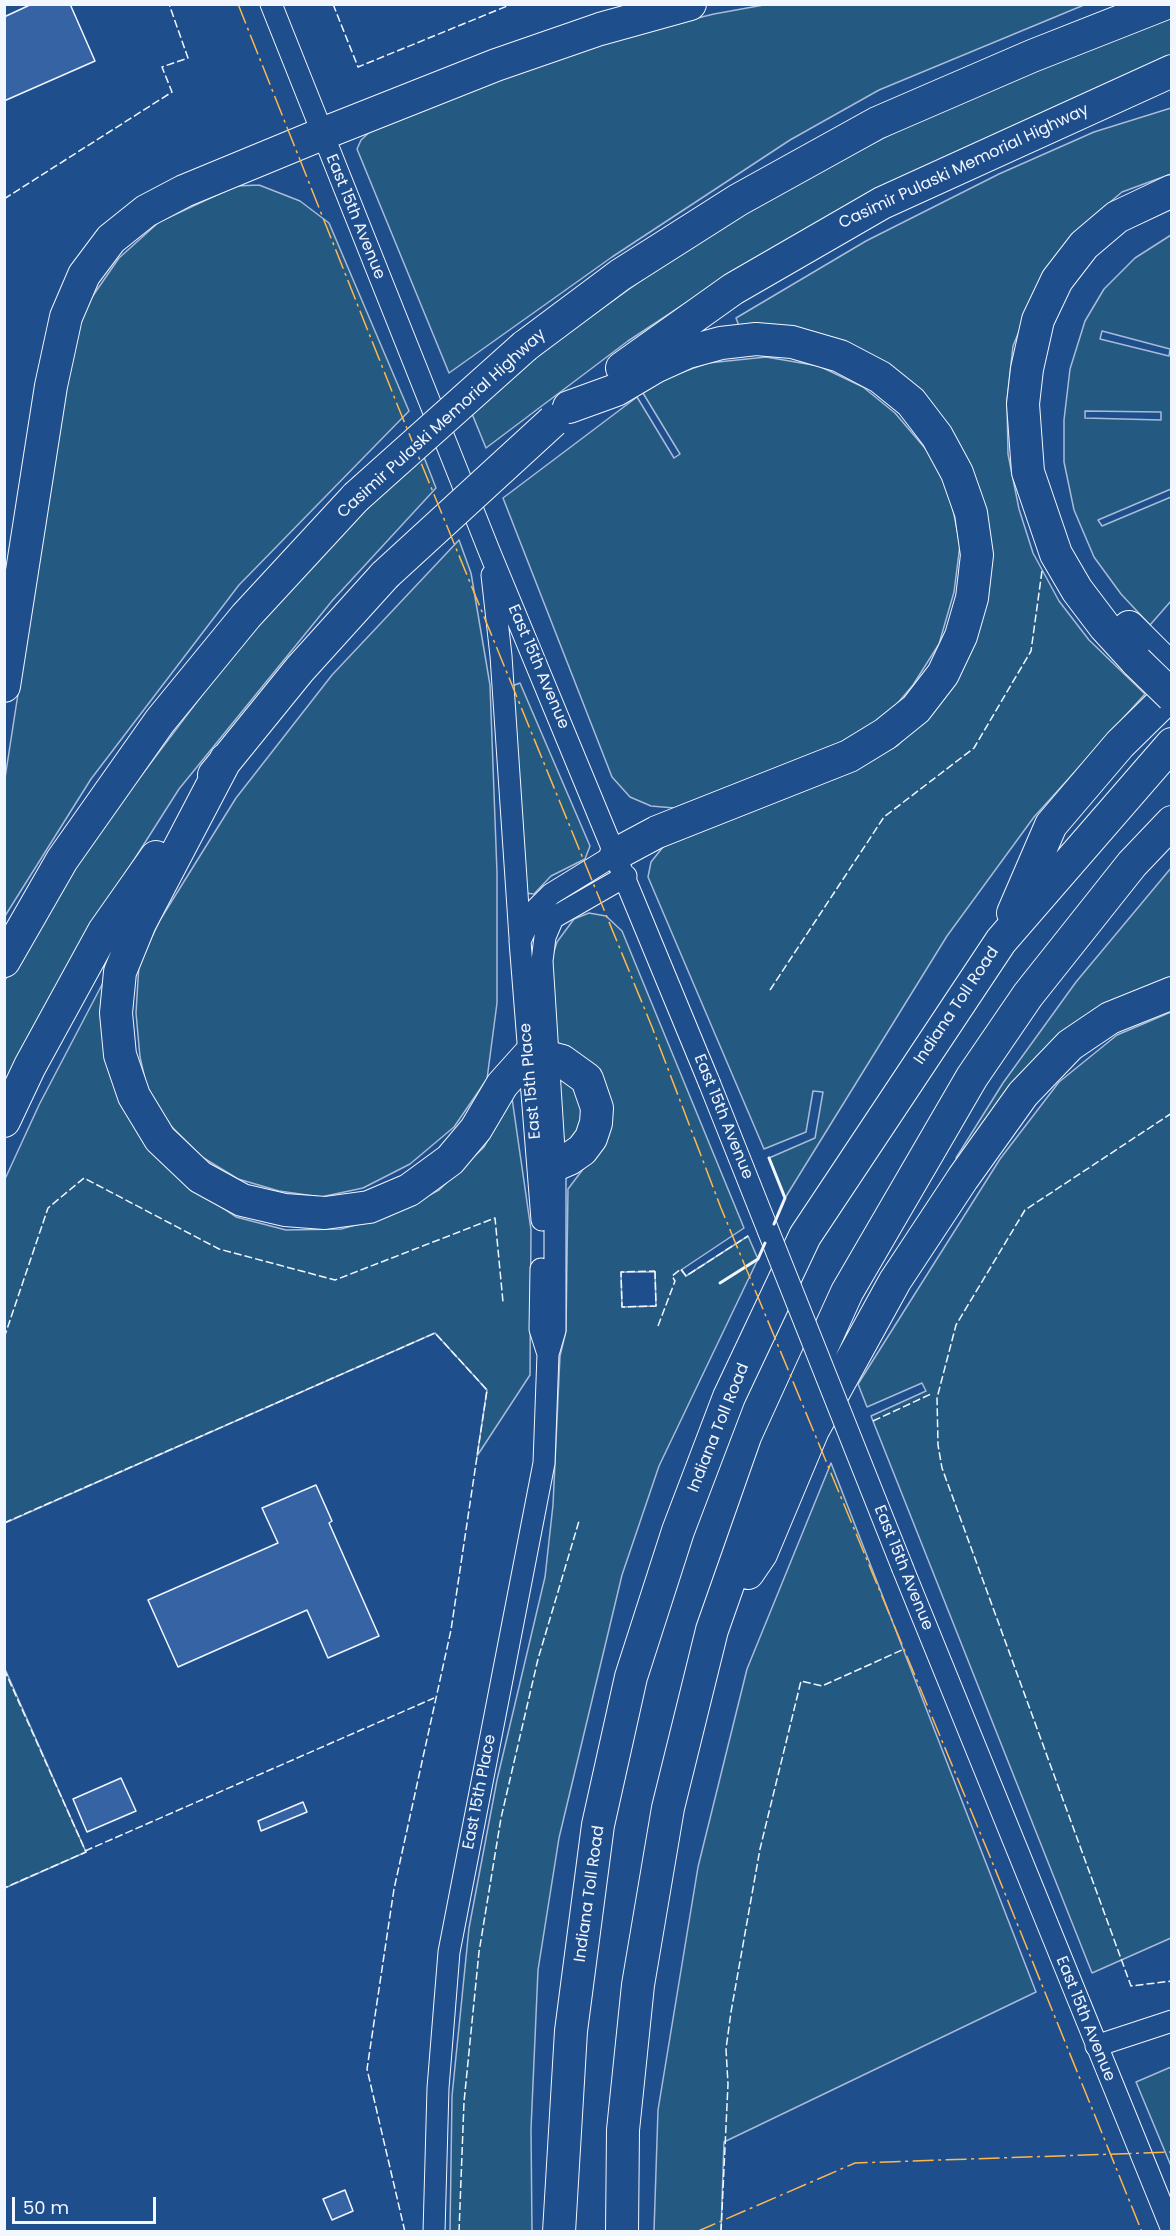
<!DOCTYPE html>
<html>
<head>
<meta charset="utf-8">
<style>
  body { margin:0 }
  #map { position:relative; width:1176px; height:2236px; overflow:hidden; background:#1f4e8c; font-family:Poppins,sans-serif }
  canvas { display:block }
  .frame { position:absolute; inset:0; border:6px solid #f2f6ff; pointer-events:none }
  .scale { position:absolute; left:12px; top:2197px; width:144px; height:27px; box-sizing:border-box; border:3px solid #f2f6ff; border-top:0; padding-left:8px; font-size:18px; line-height:21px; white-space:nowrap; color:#f2f6ff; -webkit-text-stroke:4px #1f4e8c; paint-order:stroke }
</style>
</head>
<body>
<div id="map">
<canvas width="1176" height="2236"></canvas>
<div class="frame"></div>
<div class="scale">50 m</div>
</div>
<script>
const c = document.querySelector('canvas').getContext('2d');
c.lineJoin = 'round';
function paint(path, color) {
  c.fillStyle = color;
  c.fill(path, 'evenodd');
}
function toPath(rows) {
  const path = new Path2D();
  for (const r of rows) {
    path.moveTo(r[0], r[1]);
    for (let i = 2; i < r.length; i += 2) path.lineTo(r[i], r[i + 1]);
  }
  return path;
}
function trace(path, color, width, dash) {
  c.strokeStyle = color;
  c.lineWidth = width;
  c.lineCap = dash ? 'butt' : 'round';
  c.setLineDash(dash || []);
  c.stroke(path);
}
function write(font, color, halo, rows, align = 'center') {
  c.font = font + ' Poppins,sans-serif';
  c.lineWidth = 4.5;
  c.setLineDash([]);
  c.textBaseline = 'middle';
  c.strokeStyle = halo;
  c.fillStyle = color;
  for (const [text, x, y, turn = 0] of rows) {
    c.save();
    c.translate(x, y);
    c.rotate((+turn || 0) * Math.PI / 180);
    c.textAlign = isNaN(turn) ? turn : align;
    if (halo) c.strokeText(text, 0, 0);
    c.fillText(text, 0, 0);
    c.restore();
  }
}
const green = toPath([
  [769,4,1084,5,879,90,790,140,612,257,449,373,357,149,361,140,374,128,554,59,632,34,714,14,769,4],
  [1171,18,1171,55,895,180,701,293,628,341,486,448,470,409,564,336,646,277,731,222,821,170,905,127,1012,78,1171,18],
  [1171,108,1171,174,1122,192,1089,220,1053,263,1032,300,1013,346,1007,400,1008,454,1019,509,1033,553,1059,601,1089,640,1145,694,1034,817,947,936,785,1198,769,1158,815,1138,823,1092,813,1091,806,1132,764,1149,648,877,651,862,663,847,849,773,898,745,942,699,983,604,934,411,739,326,736,318,866,241,999,174,1094,132,1171,108],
  [259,185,300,201,329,223,409,411,239,585,91,779,5,916,5,778,71,351,83,310,119,258,159,222,236,186,259,185],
  [1171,235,1171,489,1098,520,1102,526,1171,497,1171,601,1150,625,1121,594,1094,557,1074,510,1064,462,1064,420,1070,369,1085,321,1104,289,1135,258,1171,235],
  [1102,331,1170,349,1169,356,1100,339,1102,331],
  [1085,411,1161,412,1161,420,1085,418,1085,411],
  [766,357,819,366,863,387,895,413,930,454,950,494,960,545,954,592,939,644,913,685,886,717,847,740,674,808,651,806,630,797,612,777,503,498,637,397,674,458,680,454,643,393,660,380,708,363,766,357],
  [422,452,436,488,332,601,179,789,71,959,5,1085,5,980,94,838,230,658,324,548,422,452],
  [459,540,471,573,490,685,497,873,497,1003,487,1079,454,1127,410,1164,363,1188,321,1197,279,1191,238,1179,202,1157,170,1125,147,1088,140,1057,136,1013,139,964,160,920,236,798,332,675,459,540],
  [520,683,590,846,585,859,551,876,534,894,525,893,512,686,520,683],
  [1171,868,1171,981,1137,993,961,1161,956,1158,1003,1083,1076,982,1171,868],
  [589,913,606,916,622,931,744,1228,681,1270,686,1276,748,1236,758,1259,659,1466,622,1575,559,1838,538,1970,531,2129,532,2231,450,2232,452,2096,469,1928,497,1780,545,1577,553,1505,560,1356,566,1331,568,1189,596,1152,607,1130,556,1046,551,961,557,942,574,919,589,913],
  [621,1272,655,1272,656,1306,622,1307,621,1272],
  [106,977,104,1042,190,1186,236,1217,286,1230,341,1229,389,1216,439,1190,484,1147,512,1098,531,1230,530,1375,477,1456,487,1390,435,1333,5,1523,5,1179,39,1105,106,977],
  [1171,1012,1171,1938,1092,1973,871,1416,926,1391,922,1383,867,1407,858,1384,1000,1159,1059,1082,1117,1035,1171,1012],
  [559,1074,575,1082,586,1121,563,1148,559,1074],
  [831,1463,1036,1992,724,2142,721,2231,654,2231,658,2110,698,1867,747,1669,831,1463],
  [5,1669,86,1852,5,1888,4,1888,5,1669],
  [1171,2067,1171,2166,1136,2082,1171,2067]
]);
paint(green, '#245a82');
trace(green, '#a8bbd7', 1.5);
const building = toPath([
  [32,4,70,4,95,61,4,101,4,17,32,4],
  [316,1485,332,1521,329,1523,379,1636,328,1658,307,1610,178,1667,148,1600,278,1543,262,1508,316,1485],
  [121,1778,136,1811,87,1832,73,1799,121,1778],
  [303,1802,307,1812,261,1831,258,1821,303,1802],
  [345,2190,353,2211,332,2220,323,2199,345,2190]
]);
paint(building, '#3563a3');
trace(building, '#f2f6ff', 1.5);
const minor = toPath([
  [271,4,490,553,709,1082],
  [492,575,501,656,520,938],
  [542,1220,520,941,534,911,551,894,616,854],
  [541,1269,540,1329,548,1354],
  [903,1569,1172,2230],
  [1096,2046,1172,2021],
  [434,2232,438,2088,449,1952,544,1463,548,1354,555,1330,555,1165,542,961,545,937,553,918,626,876]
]);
const highway = toPath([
  [525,346,620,275,738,200,877,123,1032,56,1164,4],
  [622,368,733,289,882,203,1172,71],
  [569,407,616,390,655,367,688,352,721,343,756,339,792,342,840,356,880,377,911,402,937,436,957,473,971,513,977,555,972,598,961,636,943,674,916,709,885,734,849,756,657,832,616,854],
  [1129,627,1172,670],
  [1137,662,1105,627,1077,590,1056,554,1028,472,1023,404,1027,369,1038,320,1057,280,1084,245,1117,217,1172,191],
  [4,686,51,386,66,317,84,275,111,239,146,211,184,191,322,134,496,65,600,29,690,4],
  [226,759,140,923,120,972,116,1013,120,1055,134,1096,160,1139,200,1177,242,1200,285,1210,325,1213,369,1207,409,1190,450,1160,476,1129,502,1085,528,1056,547,1057,562,1061,587,1079,597,1108,596,1123,591,1138,582,1150,569,1159,555,1165],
  [214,775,300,669,385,575],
  [1013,913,1051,825,1120,744,1172,693],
  [4,961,62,860,160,721,246,616,356,497],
  [4,1121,30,1066,104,931,156,857],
  [748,1573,761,1554,813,1430,895,1281,963,1178,1023,1094,1070,1045,1110,1018,1172,993],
  [559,2232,571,2031,598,1825,631,1677,678,1531,729,1397,805,1236,1001,941,1172,744],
  [622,2232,623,2130,638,1985,668,1808,712,1630,776,1448,847,1292,972,1077,1028,995,1132,864,1172,822]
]);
trace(minor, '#f2f6ff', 23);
trace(highway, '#f2f6ff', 34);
trace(minor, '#1f4e8c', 21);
trace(highway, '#1f4e8c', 32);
const minorBridge = toPath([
  [709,1082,903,1569]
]);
const highwayBridge = toPath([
  [356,497,525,346],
  [385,575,553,421],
  [1137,662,1172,696]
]);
trace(minorBridge, '#f2f6ff', 23, []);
trace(highwayBridge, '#f2f6ff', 34, []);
trace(minorBridge, '#1f4e8c', 21);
trace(highwayBridge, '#1f4e8c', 32);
trace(toPath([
  [333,4,358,67,512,4],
  [4,199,172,92,162,67,188,58,169,4],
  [770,990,884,817,974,748,1031,651,1042,571],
  [1172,1113,1025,1210,956,1325,937,1398,938,1445,942,1468,1131,1986,1172,1981],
  [655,1271,656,1306,622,1307,621,1272,655,1271],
  [658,1326,675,1281,672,1276,681,1269,686,1276,748,1236],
  [4,1338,48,1208,84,1178,219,1249,335,1280,495,1218,503,1302],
  [873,1421,931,1394],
  [4,1523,435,1333,487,1390,451,1630,394,1889,367,2069,405,2232],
  [4,1669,86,1852,4,1888],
  [85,1851,434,1698],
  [459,2232,464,2102,479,1952,501,1818,538,1659,579,1521],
  [721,2232,728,2084,726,2049,731,2012,760,1849,801,1681,822,1686,902,1650]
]), '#f2f6ff', 1.5, [8, 3]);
trace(toPath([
  [769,1158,785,1198,774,1224],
  [720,1283,758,1259,765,1243]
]), '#f2f6ff', 3);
trace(toPath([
  [238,4,399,409,652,1027,721,1208,991,1859,1142,2232],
  [696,2232,855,2163,1172,2152]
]), '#ffb74d', 1.5, [21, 4.5, 3, 4.5]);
write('16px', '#f2f6ff', '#1f4e8c', [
  ["Casimir Pulaski Memorial Highway",964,167,-25],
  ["East 15th Avenue",355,217,68],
  ["Casimir Pulaski Memorial Highway",442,424,-42],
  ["East 15th Avenue",538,667,67],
  ["Indiana Toll Road",957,1006,-56],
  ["East 15th Place",531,1081,-95],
  ["East 15th Avenue",723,1117,68],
  ["Indiana Toll Road",719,1428,-68],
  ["East 15th Avenue",903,1568,68],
  ["East 15th Place",480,1792,-79],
  ["Indiana Toll Road",590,1894,-82],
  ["East 15th Avenue",1085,2019,68]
]);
</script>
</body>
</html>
